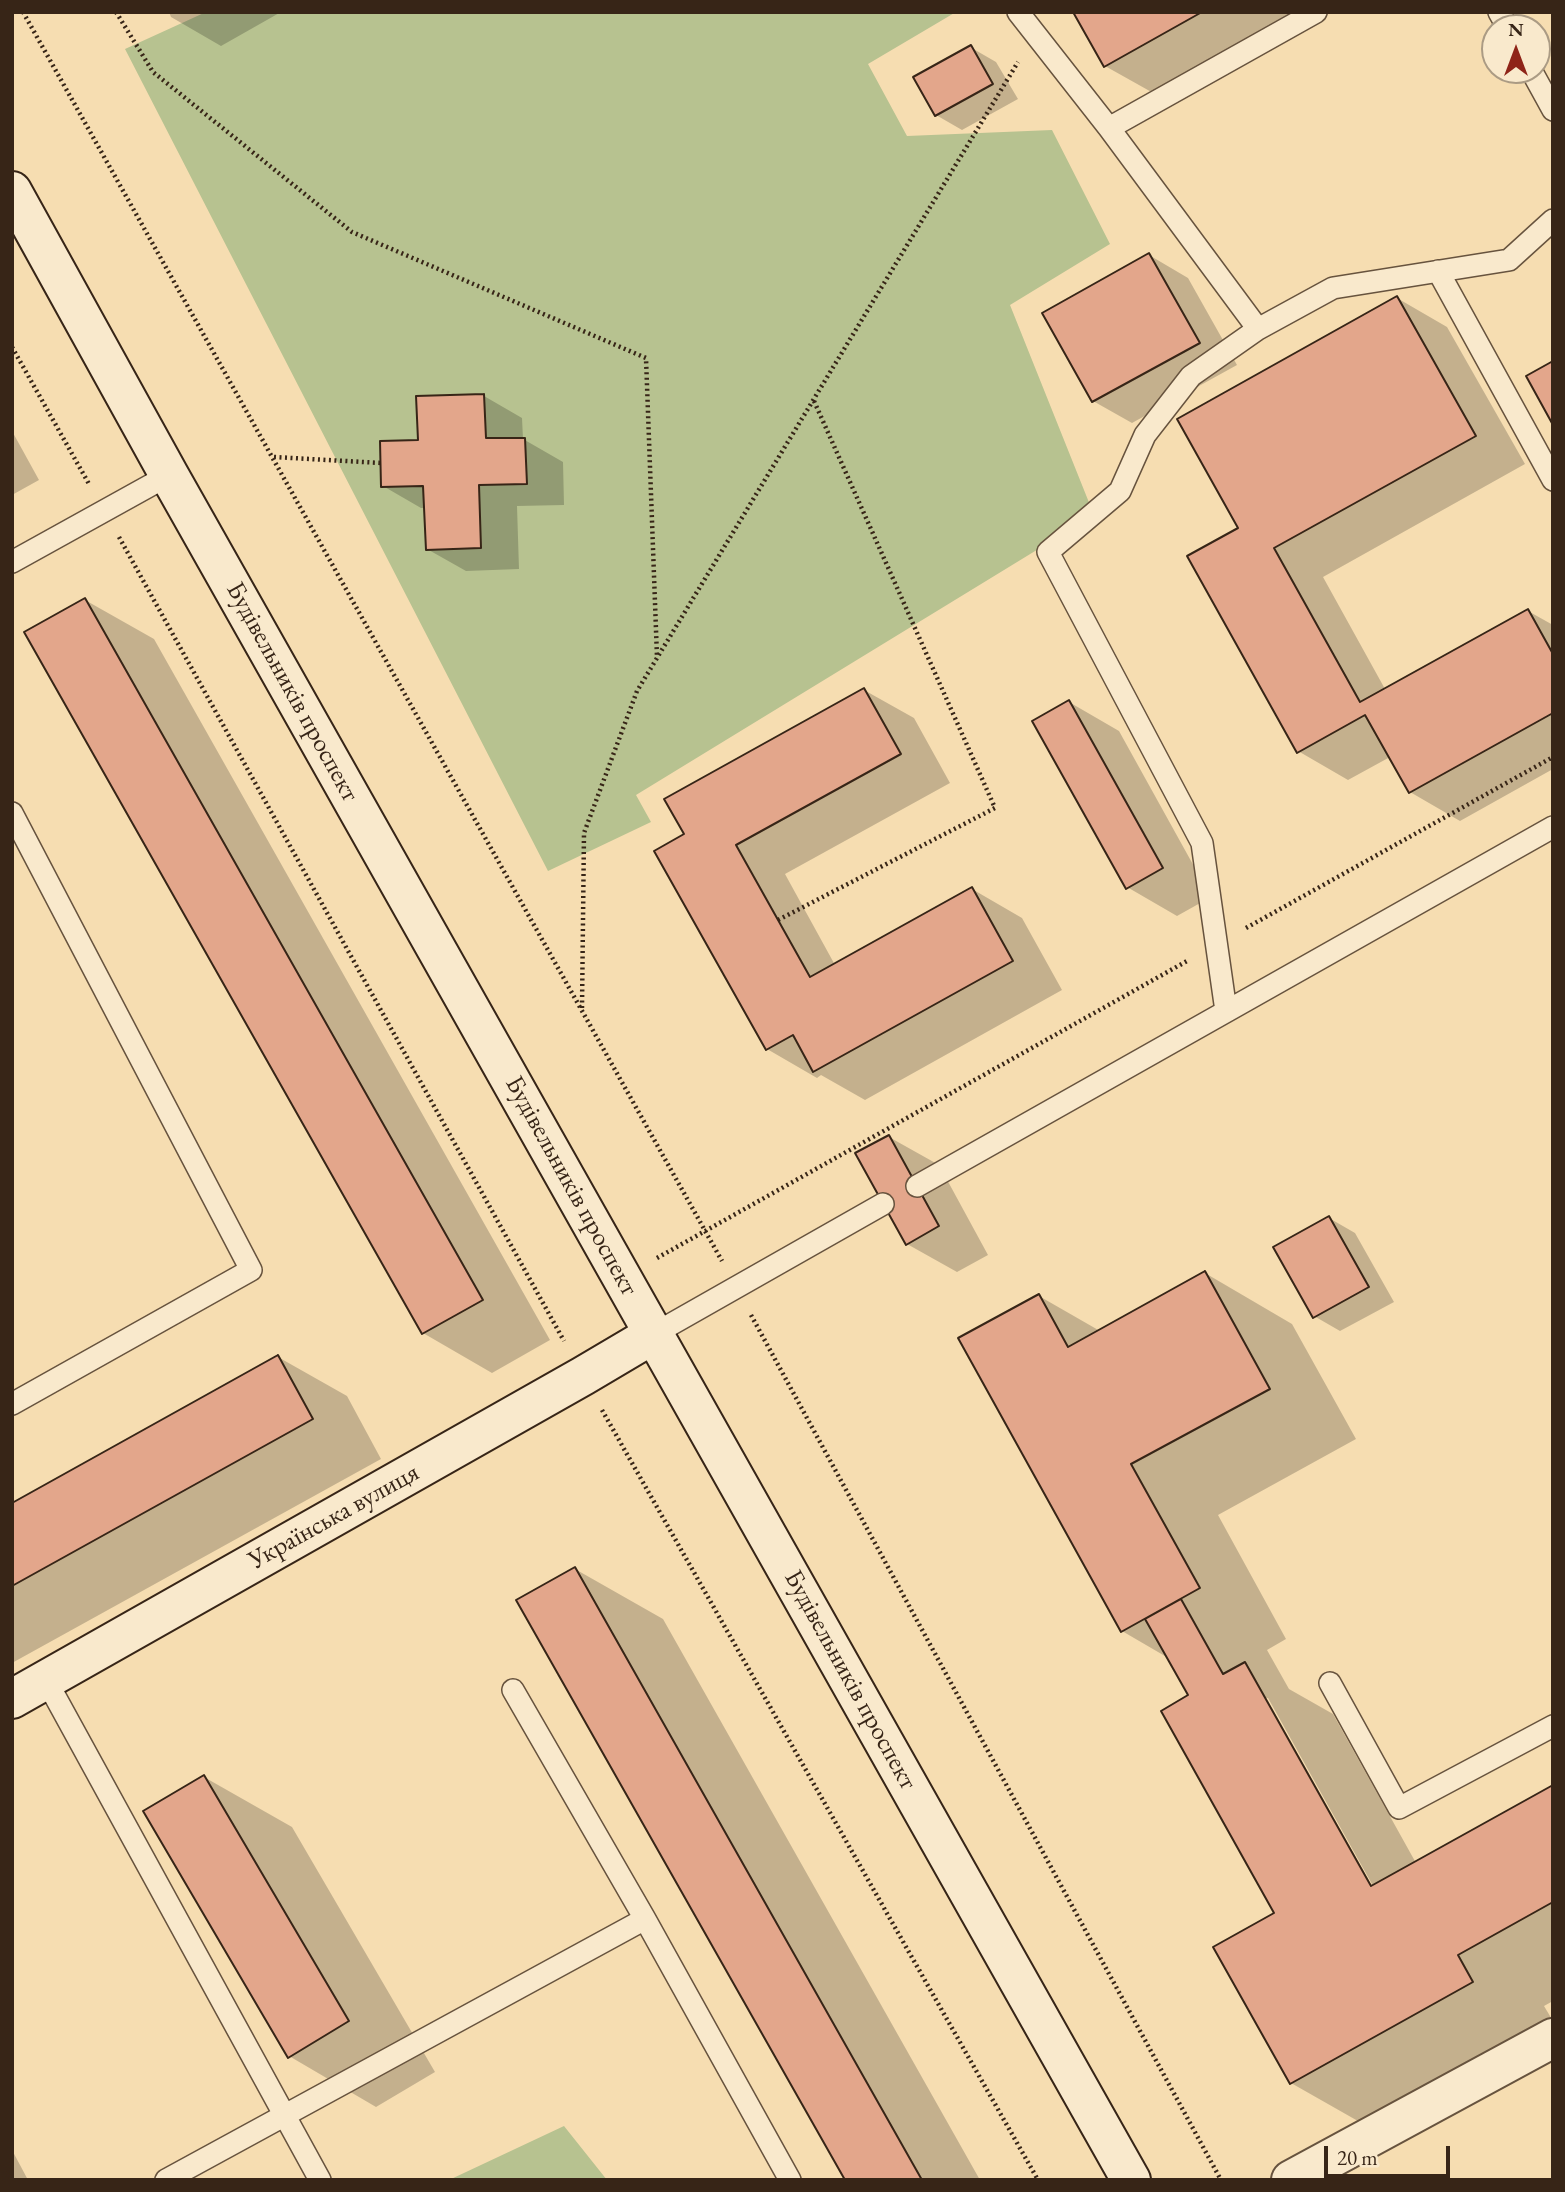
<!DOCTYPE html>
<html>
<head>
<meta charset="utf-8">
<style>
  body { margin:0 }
  #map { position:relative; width:1565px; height:2192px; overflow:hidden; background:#f6ddb1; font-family:"EB Garamond",serif }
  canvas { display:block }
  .frame { position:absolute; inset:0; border:14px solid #372517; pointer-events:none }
  .north { position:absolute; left:1481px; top:14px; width:70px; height:70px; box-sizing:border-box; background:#f9e9cc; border:2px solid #ab9b84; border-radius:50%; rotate:0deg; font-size:19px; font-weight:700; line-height:28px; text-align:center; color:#372517 }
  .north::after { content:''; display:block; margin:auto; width:24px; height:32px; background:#8f2418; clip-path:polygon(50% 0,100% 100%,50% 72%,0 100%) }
  .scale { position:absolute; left:1324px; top:2146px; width:126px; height:32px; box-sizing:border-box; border:4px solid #372517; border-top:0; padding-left:9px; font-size:21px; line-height:24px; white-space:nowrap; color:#372517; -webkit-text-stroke:5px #f9e9cc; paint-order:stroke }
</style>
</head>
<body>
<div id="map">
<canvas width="1565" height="2192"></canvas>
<div class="frame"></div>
<div class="north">N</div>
<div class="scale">20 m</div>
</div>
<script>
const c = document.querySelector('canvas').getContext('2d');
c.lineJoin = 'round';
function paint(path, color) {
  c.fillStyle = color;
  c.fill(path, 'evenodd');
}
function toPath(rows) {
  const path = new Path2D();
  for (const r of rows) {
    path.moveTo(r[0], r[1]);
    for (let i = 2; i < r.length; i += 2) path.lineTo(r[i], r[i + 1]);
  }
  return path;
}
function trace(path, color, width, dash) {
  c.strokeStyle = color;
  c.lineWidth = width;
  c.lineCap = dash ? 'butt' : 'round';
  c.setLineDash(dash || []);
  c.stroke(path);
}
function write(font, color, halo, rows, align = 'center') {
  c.font = font + ' "EB Garamond",serif';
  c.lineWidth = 5;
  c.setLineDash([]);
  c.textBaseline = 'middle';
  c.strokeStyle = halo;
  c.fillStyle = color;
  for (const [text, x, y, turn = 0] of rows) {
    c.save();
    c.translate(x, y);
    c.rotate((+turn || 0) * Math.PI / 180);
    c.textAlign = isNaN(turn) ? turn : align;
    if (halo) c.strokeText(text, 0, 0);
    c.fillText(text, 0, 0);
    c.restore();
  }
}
paint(toPath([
  [206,12,956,12,868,64,907,136,1052,130,1110,244,1010,305,1094,515,636,795,651,822,548,871,125,49],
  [564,2126,607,2180,449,2180]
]), '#b7c290');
paint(toPath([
  [169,12,281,12,221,46,171,17],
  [1075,12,1303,12,1155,94,1105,66],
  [970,47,996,62,1018,99,962,130,936,115],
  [1149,255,1188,278,1237,365,1132,423,1093,401],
  [1397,298,1447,327,1525,464,1323,577,1385,689,1528,611,1553,625,1553,769,1460,821,1410,792,1390,757,1348,780,1298,751,1240,528],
  [484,396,522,418,523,439,563,462,564,505,517,506,519,569,466,571,427,549,426,508,421,508,383,486,420,441],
  [12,431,39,480,12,495],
  [85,600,154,639,550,1340,492,1373,423,1333],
  [864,690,914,718,950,783,785,874,835,965,972,889,1022,918,1062,990,865,1100,821,1075,817,1078,767,1049,687,835],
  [1069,702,1119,731,1211,897,1177,916,1127,887],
  [889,1137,939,1165,988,1255,957,1272,907,1244],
  [1329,1218,1355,1233,1394,1302,1340,1331,1314,1316],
  [1205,1273,1292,1324,1356,1439,1218,1515,1286,1639,1267,1650,1289,1689,1333,1714,1416,1863,1553,1787,1553,2001,1544,2006,1553,2021,1379,2133,1291,2083,1276,1914,1191,1696,1170,1659,1122,1631,1039,1296,1100,1331],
  [1264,1698,1268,1698,1377,1893,1374,1894],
  [278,1357,347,1396,381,1459,12,1663,12,1505],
  [575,1569,663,1619,980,2180,847,2180],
  [204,1777,292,1827,435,2072,376,2107,289,2056],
  [12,2150,28,2180,12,2180]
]), '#0003');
const building = toPath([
  [1073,12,1202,12,1104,67,1073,12],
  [971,45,993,84,935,116,913,77,971,45],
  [1149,253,1200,343,1092,402,1042,313,1149,253],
  [1397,296,1476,436,1274,548,1360,702,1528,609,1553,654,1553,713,1409,793,1365,715,1297,753,1187,556,1238,528,1177,419,1397,296],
  [1553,361,1553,425,1526,376,1553,361],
  [484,394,486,438,525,438,527,484,479,485,481,548,426,550,423,486,381,487,380,441,418,440,416,396,484,394],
  [85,598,483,1300,422,1334,24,632,85,598],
  [864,688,901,754,736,845,810,977,972,887,1013,961,813,1072,793,1035,766,1050,654,851,684,834,664,799,864,688],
  [1069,700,1163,868,1126,889,1032,721,1069,700],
  [889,1135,939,1226,906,1245,855,1153,889,1135],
  [1329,1216,1369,1287,1313,1318,1273,1247,1329,1216],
  [1205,1271,1270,1389,1131,1464,1200,1588,1121,1632,958,1338,1039,1294,1068,1347,1205,1271],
  [278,1355,313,1419,12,1586,12,1503,278,1355],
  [575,1567,922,2180,845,2180,516,1600,575,1567],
  [1181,1599,1223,1674,1245,1662,1371,1886,1553,1785,1553,1902,1458,1955,1473,1982,1290,2084,1213,1947,1274,1913,1161,1711,1188,1695,1145,1619,1181,1599],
  [204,1775,349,2021,288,2058,143,1811,204,1775]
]);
paint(building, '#e3a68b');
trace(building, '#372517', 2);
const lane = toPath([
  [1018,12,1109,128,1316,12],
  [1499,12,1508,28],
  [1531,70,1553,110],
  [1109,128,1258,329,1333,288,1509,260,1553,220],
  [1438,271,1553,480],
  [12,562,169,475],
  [12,813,251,1270,12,1404],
  [1226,1011,1202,843,1048,552,1120,491,1145,435,1191,376,1258,329],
  [917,1186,1553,827],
  [654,1334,883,1204],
  [46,1680,320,2180],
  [1330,1683,1399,1808,1553,1726],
  [513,1690,645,1919,790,2180],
  [166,2180,645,1919]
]);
const street = toPath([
  [1291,2180,1553,2038]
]);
const secondary = toPath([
  [12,191,169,475,1131,2180],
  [12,1699,583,1376,654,1334]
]);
trace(lane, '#67533e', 24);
trace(street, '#67533e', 42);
trace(secondary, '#372517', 42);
trace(toPath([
  [23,12,722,1261],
  [116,12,153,72,352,232,646,358,657,657],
  [12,347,89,484],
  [274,457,381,463],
  [119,537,564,1341],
  [778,920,995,808,814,401],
  [1246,928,1553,757],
  [582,1008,584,833,637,691,1018,62],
  [657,1258,1187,961],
  [751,1315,1221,2180],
  [602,1410,1038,2180]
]), '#372517', 4.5, [2, 3.5]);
trace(lane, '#f9e9cc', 21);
trace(street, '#f9e9cc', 38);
trace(secondary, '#f9e9cc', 38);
write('26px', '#372517', '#f9e9cc', [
  ["Будівельників проспект",292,692,61],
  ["Будівельників проспект",571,1186,61],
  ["Українська вулиця",334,1517,-29],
  ["Будівельників проспект",850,1680,61]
]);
</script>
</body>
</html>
